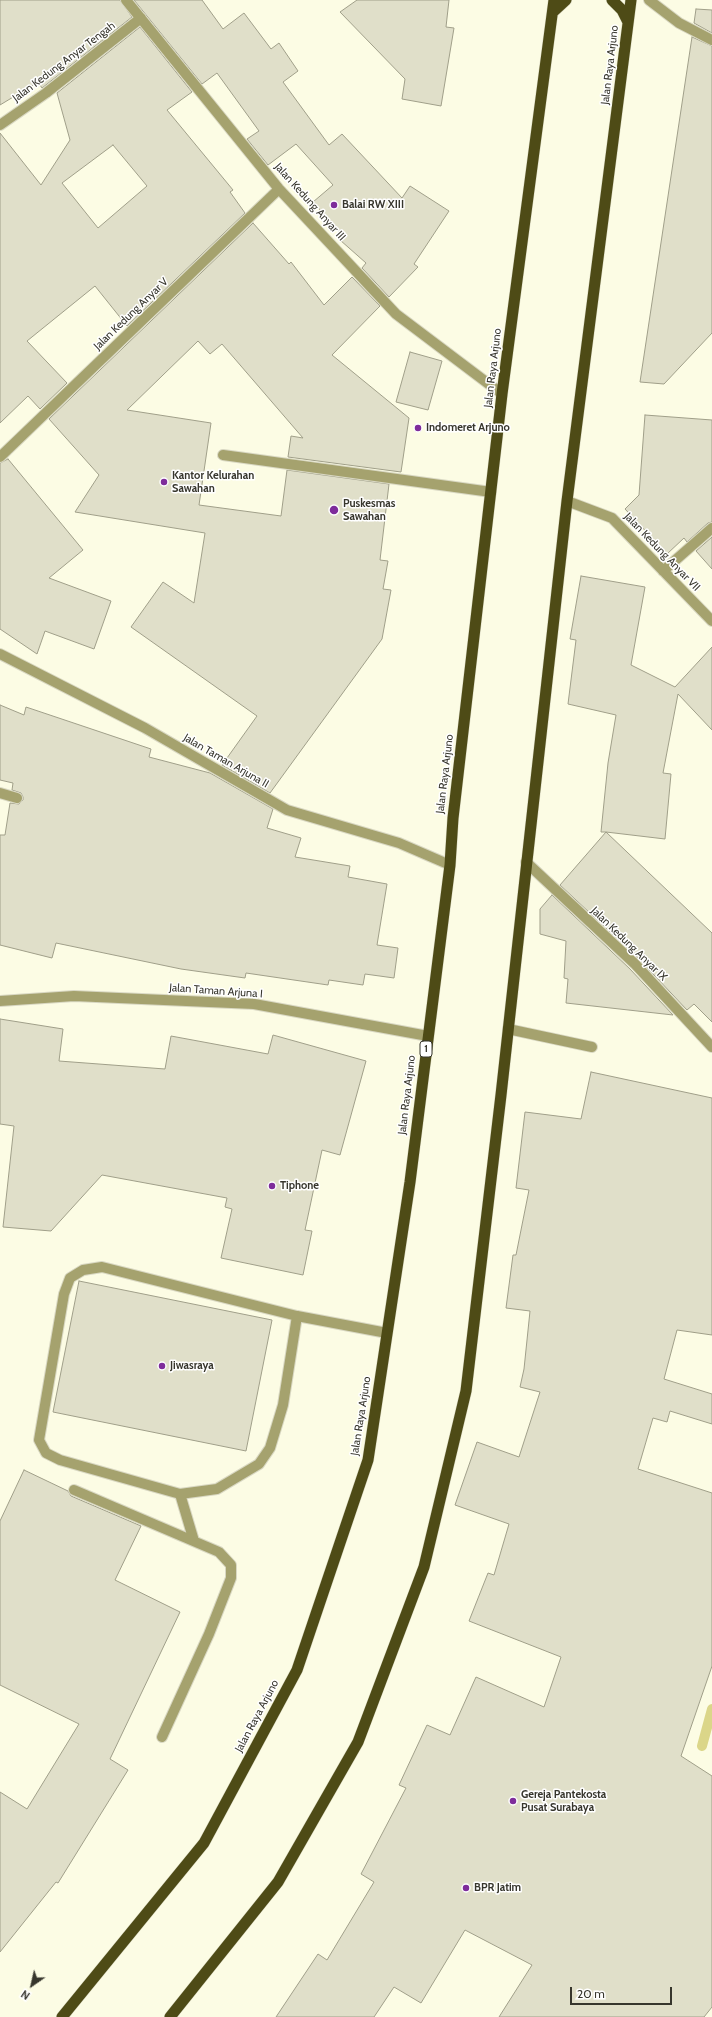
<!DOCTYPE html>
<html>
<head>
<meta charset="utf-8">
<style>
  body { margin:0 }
  #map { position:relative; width:712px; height:2017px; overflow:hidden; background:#fcfce4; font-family:Cabin,sans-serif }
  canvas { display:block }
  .north { position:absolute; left:12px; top:1965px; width:40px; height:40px; -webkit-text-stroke:3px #fff; paint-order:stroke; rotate:214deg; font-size:11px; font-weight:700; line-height:16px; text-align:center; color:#37362d }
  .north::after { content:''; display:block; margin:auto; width:14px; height:18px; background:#37362d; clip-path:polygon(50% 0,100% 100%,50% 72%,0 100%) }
  .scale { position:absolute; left:570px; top:1987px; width:102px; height:18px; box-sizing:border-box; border:2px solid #37362d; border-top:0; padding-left:5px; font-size:12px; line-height:14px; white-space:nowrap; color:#37362d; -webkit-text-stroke:3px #fff; paint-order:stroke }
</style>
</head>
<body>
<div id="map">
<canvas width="712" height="2017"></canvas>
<div class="north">N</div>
<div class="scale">20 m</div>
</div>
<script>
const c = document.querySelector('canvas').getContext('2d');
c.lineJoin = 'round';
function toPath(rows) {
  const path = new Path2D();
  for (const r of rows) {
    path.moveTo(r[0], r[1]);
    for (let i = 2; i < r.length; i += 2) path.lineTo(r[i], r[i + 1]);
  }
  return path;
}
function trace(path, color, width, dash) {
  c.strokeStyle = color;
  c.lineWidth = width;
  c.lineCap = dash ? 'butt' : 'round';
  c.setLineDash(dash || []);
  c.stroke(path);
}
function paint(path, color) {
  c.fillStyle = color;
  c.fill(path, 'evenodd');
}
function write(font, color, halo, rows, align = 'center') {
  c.font = font + ' Cabin,sans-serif';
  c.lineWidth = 3;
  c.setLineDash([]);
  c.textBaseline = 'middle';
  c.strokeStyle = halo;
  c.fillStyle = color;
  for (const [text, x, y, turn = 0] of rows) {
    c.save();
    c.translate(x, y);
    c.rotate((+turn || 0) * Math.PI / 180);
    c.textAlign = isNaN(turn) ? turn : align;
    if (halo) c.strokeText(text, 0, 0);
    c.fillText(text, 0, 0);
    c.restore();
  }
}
trace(toPath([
  [702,1746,712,1709]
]), '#dbd689', 10);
const building = toPath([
  [0,0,120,0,132,17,42,88,38,82,0,105,0,0],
  [134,0,202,0,223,29,244,13,271,49,279,43,298,71,283,82,329,145,342,134,402,198,410,186,449,211,414,264,418,267,389,297,362,268,366,263,340,240,343,236,313,202,333,185,296,144,268,165,247,139,259,131,217,73,202,84,134,0],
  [357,0,449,0,446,27,454,28,441,106,402,99,405,79,340,12,357,0],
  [696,9,712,10,712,33,694,23,696,9],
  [140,27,192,92,167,110,233,190,230,192,245,213,127,326,95,286,27,341,67,383,40,409,28,396,0,423,0,133,41,185,70,140,57,93,140,27],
  [113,145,147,186,98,228,62,183,113,145],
  [692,37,712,46,712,333,664,384,640,382,692,37],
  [253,223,289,264,291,262,324,305,352,277,380,306,332,355,409,418,401,472,288,457,291,436,303,438,222,344,210,354,198,341,127,410,211,423,199,505,281,516,287,470,389,484,380,560,388,561,383,589,391,590,382,639,270,793,222,765,257,716,131,627,163,582,194,603,205,533,75,512,99,475,49,419,253,223],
  [410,352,442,361,428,410,396,402,410,352],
  [645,415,712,420,712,522,708,523,687,542,684,538,667,554,625,509,639,495,645,415],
  [8,459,83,550,49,578,111,601,94,649,45,631,37,654,0,629,0,463,8,459],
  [712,537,712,569,696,551,712,537],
  [581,576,645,587,631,665,675,687,712,647,712,730,678,694,663,773,671,774,665,839,606,832,712,933,712,1022,694,1004,687,1010,639,959,560,885,606,832,601,832,608,763,616,715,568,704,576,640,570,639,581,576],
  [0,705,24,715,26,707,151,749,149,757,210,773,273,809,267,828,301,838,295,857,350,866,348,877,387,884,377,945,398,948,394,978,365,974,363,985,329,980,328,985,246,973,245,978,181,969,56,943,52,958,0,945,0,835,5,835,10,803,19,804,23,800,23,797,21,793,12,790,13,783,0,780,0,705],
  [552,895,630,969,673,1015,566,1003,568,979,564,978,566,941,540,934,540,909,552,895],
  [0,1019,63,1029,59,1061,165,1069,171,1036,268,1054,273,1035,366,1061,340,1155,322,1150,305,1230,312,1231,303,1275,221,1258,232,1209,225,1207,227,1198,102,1175,51,1231,3,1227,14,1126,0,1124,0,1019],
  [591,1072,712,1098,712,1335,677,1330,664,1379,712,1394,712,1424,670,1411,667,1422,653,1418,638,1469,712,1493,712,1666,681,1756,712,1776,712,2007,704,2017,499,2017,532,1965,465,1930,421,2003,394,1987,374,2017,276,2017,318,1954,327,1960,374,1882,361,1874,406,1788,399,1785,427,1725,450,1735,476,1677,544,1707,561,1657,469,1621,488,1573,494,1575,509,1524,455,1505,477,1442,519,1457,540,1392,520,1387,524,1369,530,1311,506,1308,513,1255,516,1255,529,1190,516,1188,525,1112,581,1119,591,1072],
  [79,1281,272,1320,246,1451,53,1412,79,1281],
  [24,1470,68,1491,71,1496,141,1526,115,1580,180,1612,110,1759,128,1770,58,1883,56,1882,0,1952,0,1792,27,1809,79,1724,0,1685,0,1521,24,1470]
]);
paint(building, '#e0dfc9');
trace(building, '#a09f89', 1);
const service = toPath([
  [223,455,491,492],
  [508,1029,592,1047],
  [297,1316,283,1405,270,1448,259,1464,217,1489,180,1494,60,1460,46,1453,39,1440,64,1294,70,1278,83,1270,102,1267,297,1316,387,1333],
  [74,1490,219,1552,231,1565,231,1578,209,1634,162,1737],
  [180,1494,194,1541]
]);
const minor = toPath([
  [126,0,279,189,396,314,502,394],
  [649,0,679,23,712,40],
  [0,125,46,93,141,18],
  [0,457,279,189],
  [567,501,612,518,712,621],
  [663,571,712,528],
  [0,654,145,728,287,810,399,843,450,865],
  [0,793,17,798],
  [526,862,635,964,712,1047],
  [0,1001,74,996,254,1004,428,1036]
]);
const trunk = toPath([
  [612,0,622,10,628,22],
  [553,12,566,0],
  [62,2017,204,1843,297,1670,368,1460,410,1182,450,865,453,818,502,394,554,0],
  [170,2017,278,1882,358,1742,424,1567,466,1391,501,1095,567,501,631,0]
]);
trace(service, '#d9d8c3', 12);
trace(minor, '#d9d8c3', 12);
trace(trunk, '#d9d8c3', 12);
trace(service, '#a5a26e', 10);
trace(minor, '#a5a26e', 10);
trace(trunk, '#4e4b16', 11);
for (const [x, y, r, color] of [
  [334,205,4,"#7e2c9b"],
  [418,428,4,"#7e2c9b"],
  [164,482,4,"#7e2c9b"],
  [334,510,5,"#7e2c9b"],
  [272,1186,4,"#7e2c9b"],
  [162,1366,4,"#7e2c9b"],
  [513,1801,4,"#7e2c9b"],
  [466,1888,4,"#7e2c9b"]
]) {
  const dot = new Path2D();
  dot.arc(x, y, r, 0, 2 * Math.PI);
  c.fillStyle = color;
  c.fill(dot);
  trace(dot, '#fff', 1.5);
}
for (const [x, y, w] of [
  [426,1049,12]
]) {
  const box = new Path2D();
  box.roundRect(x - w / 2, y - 8, w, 16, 3);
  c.fillStyle = '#fff';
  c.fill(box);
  trace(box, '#37362d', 1);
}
write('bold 10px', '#37362d', null, [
  ["1",426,1049]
]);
write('11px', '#37362d', '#fff', [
  ["Jalan Kedung Anyar Tengah",64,62,-37],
  ["Jalan Raya Arjuno",610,65,-83],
  ["Jalan Kedung Anyar III",310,202,48],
  ["Jalan Kedung Anyar V",131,314,-44],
  ["Jalan Raya Arjuno",493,368,-83],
  ["Jalan Kedung Anyar VII",662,552,46],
  ["Jalan Taman Arjuna II",226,761,30],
  ["Jalan Raya Arjuno",445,774,-83],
  ["Jalan Kedung Anyar IX",629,944,44],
  ["Jalan Taman Arjuna I",216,991,4],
  ["Jalan Raya Arjuno",407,1095,-83],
  ["Jalan Raya Arjuno",361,1416,-81],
  ["Jalan Raya Arjuno",257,1716,-62]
]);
write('bold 11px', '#37362d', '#fff', [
  ["Balai RW XIII",342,205],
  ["Indomeret Arjuno",426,428],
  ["Kantor Kelurahan",172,476],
  ["Sawahan",172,489],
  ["Puskesmas",343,504],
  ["Sawahan",343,517],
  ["Tiphone",280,1186],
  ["Jiwasraya",170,1366],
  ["Gereja Pantekosta",521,1795],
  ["Pusat Surabaya",521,1808],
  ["BPR Jatim",474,1888]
], 'left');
</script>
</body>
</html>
